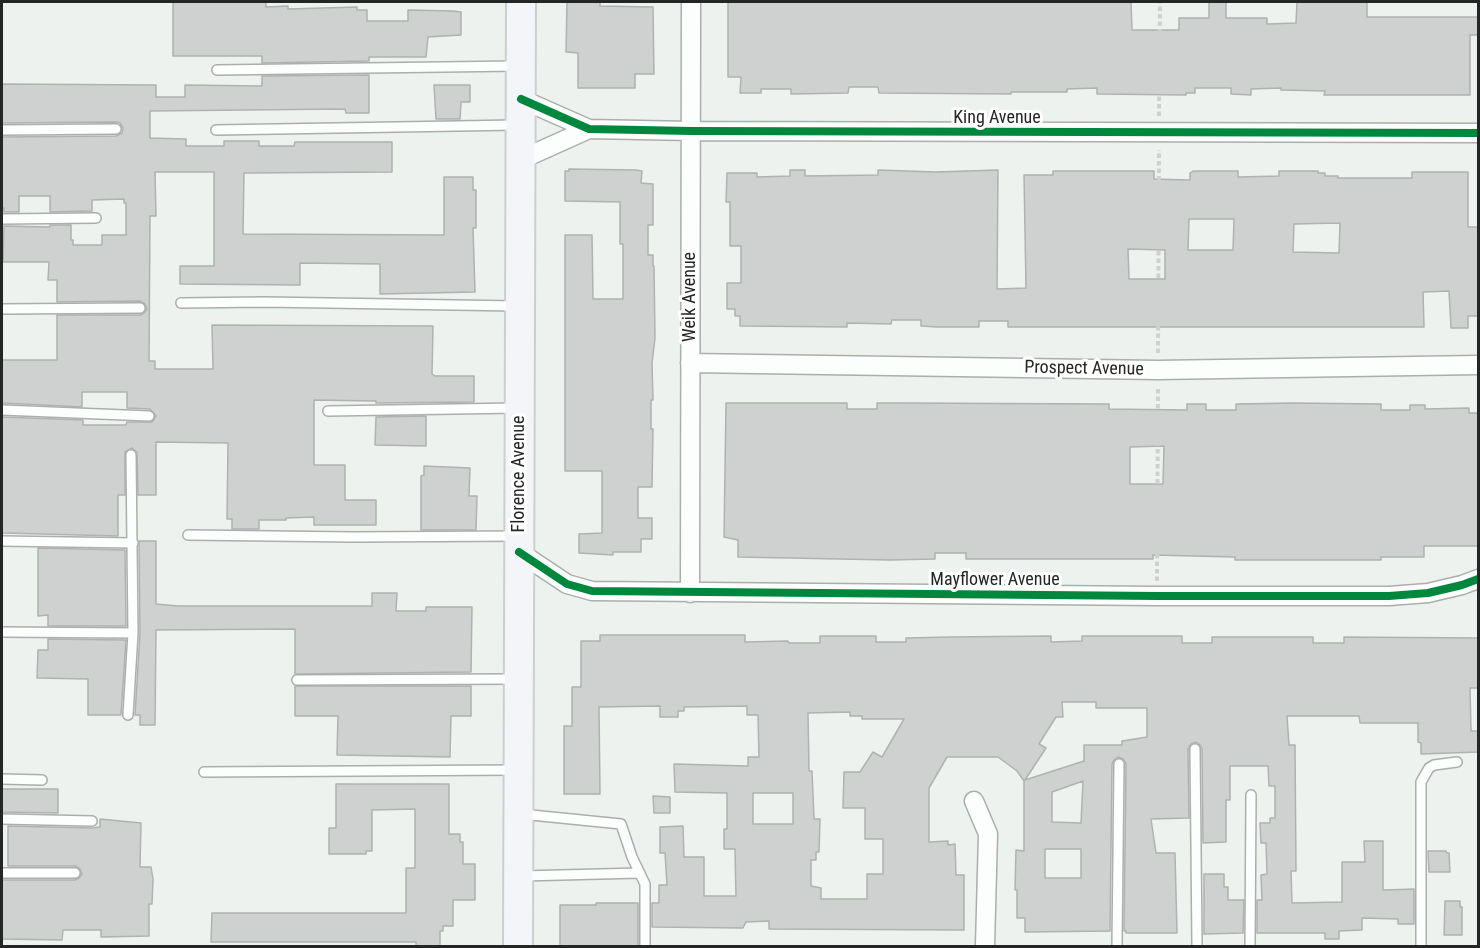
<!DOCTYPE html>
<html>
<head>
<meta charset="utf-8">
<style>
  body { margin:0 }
  #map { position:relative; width:1480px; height:948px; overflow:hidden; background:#eef2ef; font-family:"Roboto Condensed",sans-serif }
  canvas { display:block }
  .frame { position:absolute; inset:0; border:3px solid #232624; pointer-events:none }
</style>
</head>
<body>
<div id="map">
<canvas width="1480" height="948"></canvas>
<div class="frame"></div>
</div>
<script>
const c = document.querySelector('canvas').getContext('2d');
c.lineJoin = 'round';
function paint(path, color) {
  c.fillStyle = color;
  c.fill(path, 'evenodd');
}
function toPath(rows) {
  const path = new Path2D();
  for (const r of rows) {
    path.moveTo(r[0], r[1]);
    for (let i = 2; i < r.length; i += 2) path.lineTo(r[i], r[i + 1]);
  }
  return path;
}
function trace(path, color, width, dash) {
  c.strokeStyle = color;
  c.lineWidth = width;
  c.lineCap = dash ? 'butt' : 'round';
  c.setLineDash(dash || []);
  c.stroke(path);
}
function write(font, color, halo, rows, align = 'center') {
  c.font = font + ' "Roboto Condensed",sans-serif';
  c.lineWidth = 6;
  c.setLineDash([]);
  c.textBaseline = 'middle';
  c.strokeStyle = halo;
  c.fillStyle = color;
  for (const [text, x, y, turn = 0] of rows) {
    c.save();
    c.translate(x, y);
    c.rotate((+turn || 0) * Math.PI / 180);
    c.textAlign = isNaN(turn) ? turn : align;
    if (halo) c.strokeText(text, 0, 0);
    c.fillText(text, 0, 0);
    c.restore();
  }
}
const building = toPath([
  [173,2,266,2,266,7,288,6,288,9,357,7,357,10,367,10,367,21,408,21,408,10,453,11,461,12,461,35,428,37,426,57,369,57,369,61,262,63,262,56,173,56,173,2],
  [567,2,600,2,600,6,653,7,654,74,635,74,635,88,578,88,578,53,566,52,567,2],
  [728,2,1131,2,1132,30,1179,30,1179,18,1209,18,1209,2,1226,2,1226,18,1267,18,1267,24,1296,23,1297,2,1367,2,1367,17,1479,17,1479,35,1470,35,1470,95,1324,95,1325,91,1281,90,1281,88,1251,89,1251,95,1231,94,1231,88,1195,88,1195,93,1186,93,1186,95,1097,94,1097,88,1067,89,1067,92,1011,92,1011,94,879,93,878,87,849,87,848,93,791,94,791,89,761,89,761,93,740,93,741,77,728,77,728,2],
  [369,75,369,113,346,113,345,109,150,111,150,138,186,139,186,146,224,146,224,141,259,141,259,146,294,146,295,142,392,142,392,172,244,173,243,234,444,235,444,177,473,177,473,190,476,190,476,228,473,228,475,292,380,294,380,264,300,263,300,285,180,284,180,266,214,266,214,172,155,172,156,216,150,216,149,361,155,361,155,369,213,369,212,325,433,326,432,374,435,376,474,376,474,402,376,403,376,401,314,400,314,465,345,465,345,500,376,500,376,525,314,525,314,517,286,518,286,520,259,520,259,529,232,529,232,519,227,519,228,443,156,442,156,495,138,495,137,452,132,448,125,452,125,495,118,495,118,536,2,533,2,417,83,420,83,425,126,425,127,422,152,422,156,416,150,409,127,408,127,392,82,392,82,407,2,403,2,360,57,360,57,315,140,315,144,313,147,309,145,304,140,301,57,302,57,280,48,280,49,262,3,262,4,226,50,227,50,225,71,225,71,240,73,240,73,245,102,245,102,235,126,235,126,203,124,203,124,199,92,200,92,211,50,212,50,196,19,196,19,212,4,212,4,208,2,208,2,137,116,136,122,133,123,128,120,123,116,122,2,123,2,84,156,85,156,97,185,97,185,85,262,86,262,76,369,75],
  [434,85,470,85,470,102,461,102,460,119,436,119,434,85],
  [569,169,636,170,642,171,641,183,653,184,653,225,648,225,648,255,653,255,653,266,654,266,655,338,652,363,653,400,651,400,651,429,653,429,652,487,638,487,638,518,652,518,652,539,641,539,641,552,613,552,613,555,579,553,579,534,602,533,602,471,565,471,565,235,592,235,593,299,623,299,623,244,620,244,620,202,565,201,565,171,569,171,569,169],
  [790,170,805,170,805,176,878,175,878,170,936,172,998,170,997,289,1026,288,1024,175,1053,175,1053,171,1154,171,1154,179,1190,180,1190,173,1193,171,1238,171,1238,177,1279,176,1279,171,1318,171,1318,173,1325,173,1325,176,1338,176,1338,178,1412,178,1412,172,1468,172,1468,227,1479,227,1479,316,1468,316,1468,328,1451,328,1449,291,1423,292,1424,327,1008,327,1008,321,979,321,979,327,937,327,921,326,921,320,892,320,891,324,847,323,847,327,740,326,740,316,735,316,735,309,727,309,727,283,741,283,741,246,730,246,730,202,726,202,727,173,757,173,757,177,790,176,790,170],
  [1189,219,1234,219,1233,250,1188,250,1189,219],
  [1340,223,1339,253,1293,252,1294,224,1340,223],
  [1128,249,1165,250,1165,279,1129,279,1128,249],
  [726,403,847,403,847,409,877,409,877,403,901,403,1109,404,1109,409,1187,410,1187,404,1206,404,1206,410,1236,410,1236,404,1294,403,1381,404,1381,410,1410,410,1410,405,1425,405,1425,409,1469,408,1469,413,1479,413,1479,546,1424,546,1424,557,1381,557,1381,560,1235,560,1235,557,1153,555,1153,559,966,559,966,553,935,553,935,559,890,560,738,557,738,540,724,537,726,403],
  [1164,446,1163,484,1130,484,1130,447,1164,446],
  [426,416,426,446,375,445,376,417,426,416],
  [424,466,470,468,469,496,477,496,476,530,421,530,421,476,424,475,424,466],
  [139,541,156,541,156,604,178,606,372,606,372,593,397,593,396,611,426,611,426,607,472,607,471,672,295,674,295,629,156,630,155,725,140,725,140,715,135,715,140,633,139,541],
  [38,548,125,550,126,626,48,626,48,615,38,616,38,548],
  [600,635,745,635,745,642,788,641,789,643,820,643,820,636,876,636,876,642,906,642,906,638,950,637,1051,636,1051,642,1082,641,1082,636,1182,636,1182,643,1212,643,1212,637,1313,637,1313,643,1344,643,1344,637,1479,638,1479,688,1470,688,1471,731,1479,731,1479,752,1421,754,1421,743,1418,742,1418,723,1360,723,1359,716,1287,716,1289,745,1295,745,1296,871,1291,871,1292,903,1342,902,1342,862,1365,862,1364,841,1383,841,1383,890,1414,889,1414,924,1398,924,1398,919,1362,918,1362,930,1339,931,1339,939,1325,939,1325,933,1257,933,1257,900,1262,900,1261,875,1267,874,1266,843,1261,843,1260,823,1270,823,1270,818,1275,818,1275,786,1269,786,1268,766,1230,766,1230,800,1226,800,1226,842,1203,843,1202,749,1200,745,1196,742,1191,744,1188,749,1189,818,1151,819,1156,853,1175,853,1177,933,1126,933,1126,931,1124,931,1126,764,1123,759,1118,757,1114,760,1112,764,1110,931,1025,932,1025,918,1017,918,1017,890,1015,890,1016,850,1024,851,1024,781,1017,771,998,757,947,757,929,788,929,842,948,841,948,845,955,844,956,875,964,875,964,930,769,929,769,921,746,922,743,928,652,927,652,903,659,903,659,885,667,885,665,853,660,853,660,827,683,826,684,857,704,857,704,896,736,896,735,849,724,849,724,829,727,829,727,793,675,792,674,764,748,766,748,757,759,757,758,715,747,715,747,706,684,707,684,711,678,711,678,717,660,717,660,706,599,707,600,794,564,794,564,726,572,726,572,687,581,687,581,641,600,641,600,635],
  [1062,702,1096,702,1096,708,1147,708,1147,737,1122,741,1122,745,1084,745,1084,761,1025,780,1046,748,1039,744,1056,717,1063,717,1062,702],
  [850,712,850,716,862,716,862,719,904,719,882,757,873,752,860,772,844,772,843,808,865,808,865,839,883,839,883,874,867,874,867,899,821,899,821,888,811,886,811,860,816,860,816,852,819,852,820,819,814,819,812,771,809,771,808,713,850,712],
  [1083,781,1081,823,1052,822,1052,792,1083,781],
  [753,793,793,793,793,824,753,824,753,793],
  [1045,849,1081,849,1081,878,1045,878,1045,849],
  [48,639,126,640,121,715,88,715,88,679,37,678,38,650,48,650,48,639],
  [295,686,471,686,471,716,451,716,450,757,337,755,338,716,295,716,295,686],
  [336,784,449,784,449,834,460,834,460,842,463,842,463,864,475,864,475,900,453,900,453,926,443,926,443,931,440,931,440,946,416,946,416,942,211,942,212,913,406,913,406,868,415,868,415,809,372,810,372,851,366,851,366,854,329,854,329,828,336,828,336,784],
  [2,789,58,789,58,813,2,812,2,789],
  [653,796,670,797,670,813,654,813,653,796],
  [100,819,141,823,140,867,151,867,153,879,152,904,149,904,149,936,101,937,101,930,63,930,62,940,2,939,2,880,75,880,79,878,82,874,80,869,75,866,8,866,8,826,92,828,100,827,100,819],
  [1428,851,1446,851,1447,853,1449,853,1450,872,1429,872,1428,851],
  [1204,874,1224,874,1224,887,1228,887,1228,900,1244,900,1243,933,1204,934,1204,874],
  [1445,901,1460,901,1460,907,1462,907,1462,935,1444,935,1445,901],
  [596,903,638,903,638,946,560,946,560,905,596,905,596,903]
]);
paint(building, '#ced1cf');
trace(building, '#afb2b0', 1.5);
const lane = toPath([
  [217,70,518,66],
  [2,130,116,129],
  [216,130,517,125],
  [2,219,96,218],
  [181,303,264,302,518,306],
  [2,309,140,308],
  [2,410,149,416],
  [328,411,517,408],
  [188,535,354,537,517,536],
  [2,541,133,543],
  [2,632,133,633],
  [297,680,516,679],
  [128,715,133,633,131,455],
  [1195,749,1197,946],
  [204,772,516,770],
  [2,779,42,780],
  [521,814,621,824,632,857,645,884,645,946],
  [2,819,92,821],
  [2,873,75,873],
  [521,876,640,873],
  [1117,946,1119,764],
  [1250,946,1251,795],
  [1421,946,1421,782,1429,768,1434,765,1457,762]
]);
const street = toPath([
  [521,99,589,129,691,131,1478,133],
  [520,160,589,129],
  [690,363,1158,370,1478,365],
  [519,552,567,584,592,591,1157,596,1389,596,1428,593,1462,585,1478,579],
  [690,593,691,2],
  [974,801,988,834,985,946]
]);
const primary = toPath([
  [518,946,521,2]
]);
trace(lane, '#abaeab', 12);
trace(street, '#abaeab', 21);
trace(primary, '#cdcfce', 32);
trace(toPath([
  [1159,116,1160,2],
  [1158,353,1159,150],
  [1157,581,1158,387]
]), '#d0d0d0', 4, [4.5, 3]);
trace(lane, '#fcfdfd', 9);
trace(street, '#fcfdfd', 18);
trace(primary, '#f3f5f8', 28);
trace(toPath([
  [521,99,589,129,691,131,1478,133],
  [519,552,567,584,592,591,1157,596,1389,596,1428,593,1462,585,1478,579]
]), '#00873e', 8);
write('18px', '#232624', '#fff', [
  ["King Avenue",997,118],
  ["Weik Avenue",690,297,-90],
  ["Prospect Avenue",1084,369,1],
  ["Florence Avenue",519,474,-90],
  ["Mayflower Avenue",995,580]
]);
</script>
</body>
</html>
